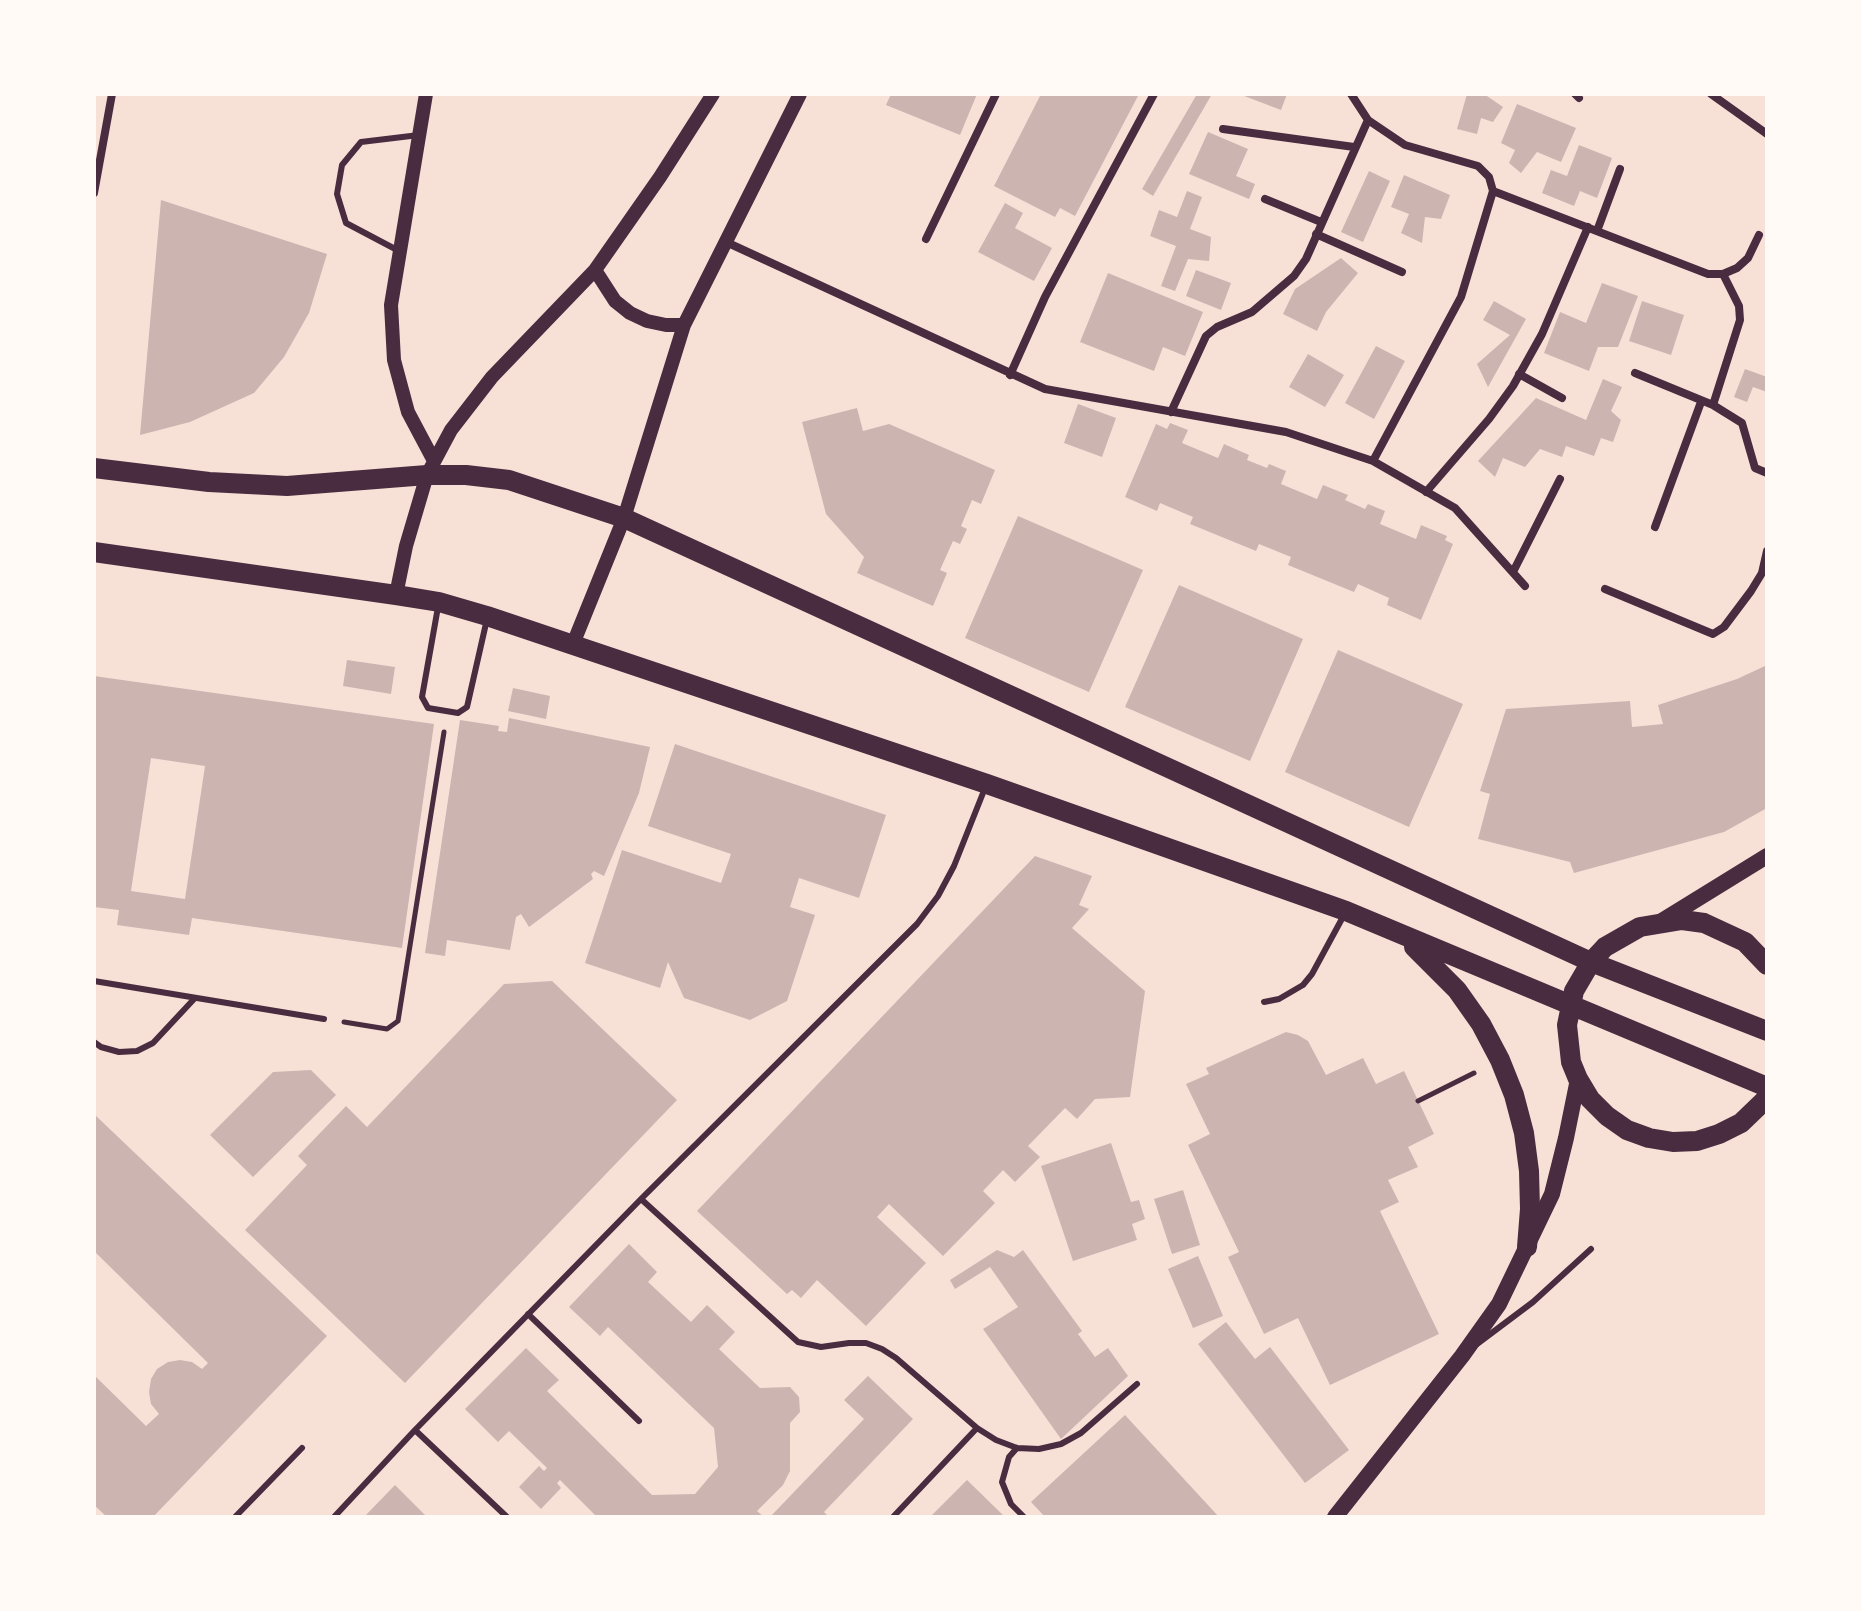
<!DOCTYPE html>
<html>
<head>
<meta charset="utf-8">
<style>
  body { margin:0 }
  #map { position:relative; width:1861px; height:1611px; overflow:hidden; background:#f7e1d7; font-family:"PT Sans",sans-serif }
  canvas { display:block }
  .frame { position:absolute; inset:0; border:96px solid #fffaf5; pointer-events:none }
</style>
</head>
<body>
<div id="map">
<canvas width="1861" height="1611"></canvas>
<div class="frame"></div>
</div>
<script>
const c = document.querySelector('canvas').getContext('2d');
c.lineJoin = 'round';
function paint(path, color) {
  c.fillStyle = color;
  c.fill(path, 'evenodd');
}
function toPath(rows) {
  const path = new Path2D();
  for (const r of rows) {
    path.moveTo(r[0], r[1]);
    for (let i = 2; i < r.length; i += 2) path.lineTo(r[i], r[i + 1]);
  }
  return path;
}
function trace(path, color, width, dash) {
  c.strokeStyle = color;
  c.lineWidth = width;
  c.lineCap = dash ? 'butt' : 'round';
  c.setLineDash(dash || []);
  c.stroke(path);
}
paint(toPath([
  [891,94,977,94,960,135,886,105],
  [1041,94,1139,94,1075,216,1060,208,1055,217,994,186],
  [1197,94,1212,94,1153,196,1142,189],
  [1239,94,1287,94,1281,110],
  [1467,94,1484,94,1503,107,1493,122,1481,118,1477,134,1457,129],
  [1517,104,1576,128,1561,162,1537,152,1521,173,1509,163,1515,150,1501,143],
  [1208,132,1248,149,1236,176,1255,184,1249,199,1189,174],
  [1579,145,1612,158,1597,198,1580,191,1574,206,1542,193,1551,170,1567,176],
  [1369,171,1390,181,1363,242,1341,232],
  [1404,175,1450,195,1441,219,1425,217,1422,243,1401,233,1409,214,1391,207],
  [1187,191,1202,197,1190,229,1211,237,1209,261,1188,259,1175,291,1161,286,1176,246,1150,236,1159,210,1177,217],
  [161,200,327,254,309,313,284,357,254,393,190,422,140,435],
  [1005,203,1023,213,1015,228,1052,248,1034,281,978,252],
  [1341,258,1358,273,1326,312,1317,331,1283,314,1295,289],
  [1196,270,1231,283,1221,310,1186,296],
  [1108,273,1203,312,1185,356,1163,347,1154,371,1080,342],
  [1602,283,1638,296,1618,347,1598,347,1589,371,1544,353,1560,312,1586,323],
  [1494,301,1526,319,1488,387,1477,364,1510,335,1483,320],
  [1642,301,1684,315,1671,355,1629,341],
  [1376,346,1405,361,1374,419,1345,403],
  [1308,354,1344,375,1325,407,1289,387],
  [1745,369,1767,377,1767,392,1753,387,1747,402,1734,397],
  [1603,379,1622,387,1611,411,1621,420,1613,442,1601,438,1594,456,1566,446,1562,457,1540,449,1525,467,1503,458,1495,477,1478,461,1536,398,1586,420],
  [1078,404,1116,418,1102,457,1064,443],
  [857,408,863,431,889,424,995,470,981,504,972,500,961,526,967,529,960,544,953,541,940,570,947,573,933,606,857,573,864,557,826,514,802,422],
  [1170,423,1188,430,1182,443,1218,458,1224,444,1249,455,1247,460,1267,468,1269,464,1286,471,1281,484,1317,499,1323,485,1348,495,1345,500,1365,509,1368,504,1385,511,1380,524,1416,539,1421,525,1447,536,1445,540,1453,544,1421,620,1387,605,1389,598,1358,584,1354,592,1288,565,1291,557,1259,544,1256,551,1190,524,1193,517,1160,503,1157,511,1125,497,1156,424,1167,429],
  [1018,516,1143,570,1089,692,965,638],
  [1179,585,1303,639,1250,761,1125,707],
  [1338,650,1463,704,1409,827,1285,772],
  [347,660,395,667,391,694,343,686],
  [1767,665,1767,808,1724,832,1574,873,1570,862,1478,839,1490,794,1480,791,1506,709,1630,701,1632,727,1663,724,1658,705,1737,679],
  [94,676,434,724,402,948,192,918,189,935,117,925,119,910,94,907],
  [151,758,205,766,185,899,131,891],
  [513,688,550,696,546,719,508,711],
  [509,718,650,747,639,793,604,876,594,871,591,874,593,879,529,927,521,914,516,917,510,950,447,940,445,956,425,953,460,720,499,726,498,731,507,732],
  [675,744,886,815,859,898,799,878,790,907,815,915,787,1001,750,1020,684,998,668,962,660,988,585,963,622,850,721,883,731,854,648,826],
  [1035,856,1092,876,1079,905,1089,909,1072,928,1145,991,1130,1097,1095,1099,1077,1119,1065,1108,1028,1146,1040,1157,1015,1182,1003,1170,983,1191,995,1203,943,1256,889,1204,877,1217,926,1263,866,1326,817,1280,801,1298,792,1290,787,1294,697,1211],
  [552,981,677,1100,405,1383,245,1230,307,1165,298,1156,346,1106,367,1127,504,984],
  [1286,1032,1298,1035,1308,1041,1326,1075,1363,1058,1376,1084,1404,1071,1434,1134,1408,1147,1418,1167,1388,1180,1399,1202,1380,1211,1439,1334,1330,1385,1298,1318,1264,1334,1228,1257,1239,1252,1188,1145,1210,1134,1186,1084,1209,1074,1206,1068],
  [311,1070,336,1095,253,1177,210,1135,273,1072],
  [94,1114,327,1336,153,1517,107,1517,94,1505,94,1375,146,1426,159,1414,151,1404,149,1392,151,1379,157,1369,168,1362,180,1360,192,1362,202,1369,208,1363,94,1251],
  [1111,1143,1131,1202,1139,1200,1145,1219,1132,1224,1137,1240,1073,1261,1041,1166],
  [1183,1190,1200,1245,1172,1254,1154,1199],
  [629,1244,657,1272,648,1282,691,1322,707,1305,735,1332,719,1349,760,1388,790,1387,799,1397,800,1412,790,1423,790,1471,783,1485,757,1511,764,1517,597,1517,560,1480,557,1483,561,1488,541,1509,519,1487,539,1466,544,1471,547,1468,509,1431,498,1442,465,1409,526,1348,559,1380,547,1391,652,1495,695,1494,718,1467,714,1428,608,1327,600,1336,569,1307],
  [997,1250,1014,1257,1023,1250,1082,1331,1078,1334,1095,1357,1108,1348,1128,1376,1061,1439,983,1329,1018,1307,990,1267,955,1289,950,1280],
  [1198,1256,1223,1316,1193,1328,1168,1269],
  [1226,1322,1255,1359,1270,1347,1349,1450,1305,1483,1198,1344],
  [868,1376,913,1419,824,1512,829,1517,770,1517,864,1419,844,1400],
  [1125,1415,1219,1517,1045,1517,1031,1502],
  [967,1480,1005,1517,930,1517],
  [395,1485,427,1517,364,1517]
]), '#ccb4b1');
trace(toPath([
  [344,1022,387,1029,398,1021,444,732],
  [1418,1101,1474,1073]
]), '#4a2c40', 5);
trace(toPath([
  [399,251,346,223,337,194,342,165,361,142,419,135],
  [438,607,422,697,428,708,458,713,467,707,487,619],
  [94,981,324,1019],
  [1264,1002,1279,999,1303,985,1312,974,1344,915],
  [94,1042,101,1047,119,1052,137,1051,153,1043,195,998],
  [641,1199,798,1342,821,1347,849,1343,866,1343,882,1349,896,1358,977,1428,996,1440,1017,1448,1039,1449,1061,1444,1081,1433,1137,1384],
  [528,1314,639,1421],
  [1477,1344,1533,1302,1591,1249],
  [415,1430,507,1517],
  [1017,1448,1009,1457,1002,1482,1011,1504,1024,1517],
  [235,1517,302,1448],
  [334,1517,415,1430,641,1199,917,924,938,896,954,866,985,788],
  [893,1517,977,1428]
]), '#4a2c40', 6);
trace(toPath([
  [1351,94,1368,120,1405,145,1478,166,1489,177,1493,191],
  [1575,94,1579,98],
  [1711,94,1767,134],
  [1223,129,1354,147],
  [1493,191,1708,274,1723,274,1737,268,1748,258,1759,235],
  [94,193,112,94],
  [1265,199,1321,222],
  [1597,231,1620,169],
  [1316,234,1402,272],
  [926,239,996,94],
  [726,242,1045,389,1286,432,1373,461,1455,508,1525,586],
  [1635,373,1713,405,1742,423,1755,468,1767,473],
  [1519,374,1562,398],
  [1010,375,1045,297,1154,94],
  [1713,405,1740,320,1739,306,1723,274],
  [1171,412,1206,336,1217,327,1252,312,1294,276,1306,259,1368,120],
  [1373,461,1461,297,1493,191],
  [1426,492,1489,419,1513,386,1542,334,1588,227],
  [1655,527,1701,402],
  [1513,572,1560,479],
  [1605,589,1713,634,1724,627,1751,591,1762,573,1767,551]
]), '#4a2c40', 8);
trace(toPath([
  [426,94,391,305,394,360,408,412,434,461],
  [595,270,615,301,630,313,647,321,666,325,684,325],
  [396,595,406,546,427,475,451,430,492,377,595,270,660,177,713,94],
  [573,644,624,518,684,325,800,94]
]), '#4a2c40', 14);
trace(toPath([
  [1660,922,1767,856],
  [1335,1517,1462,1356,1499,1304,1552,1194,1566,1138,1578,1079]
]), '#4a2c40', 16);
trace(toPath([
  [94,468,209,482,287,486,427,475,466,475,509,480,624,518,1591,962,1767,1031],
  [94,552,396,595,439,602,487,616,987,784,1346,911,1767,1087],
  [1414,947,1457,990,1481,1024,1500,1060,1514,1095,1524,1133,1529,1171,1530,1209,1527,1247],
  [1767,965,1745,942,1704,923,1682,920,1640,927,1605,947,1591,962,1574,991,1567,1025,1571,1062,1578,1079,1590,1099,1607,1116,1627,1130,1649,1138,1673,1142,1697,1141,1719,1134,1741,1123,1767,1098]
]), '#4a2c40', 20);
</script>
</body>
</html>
